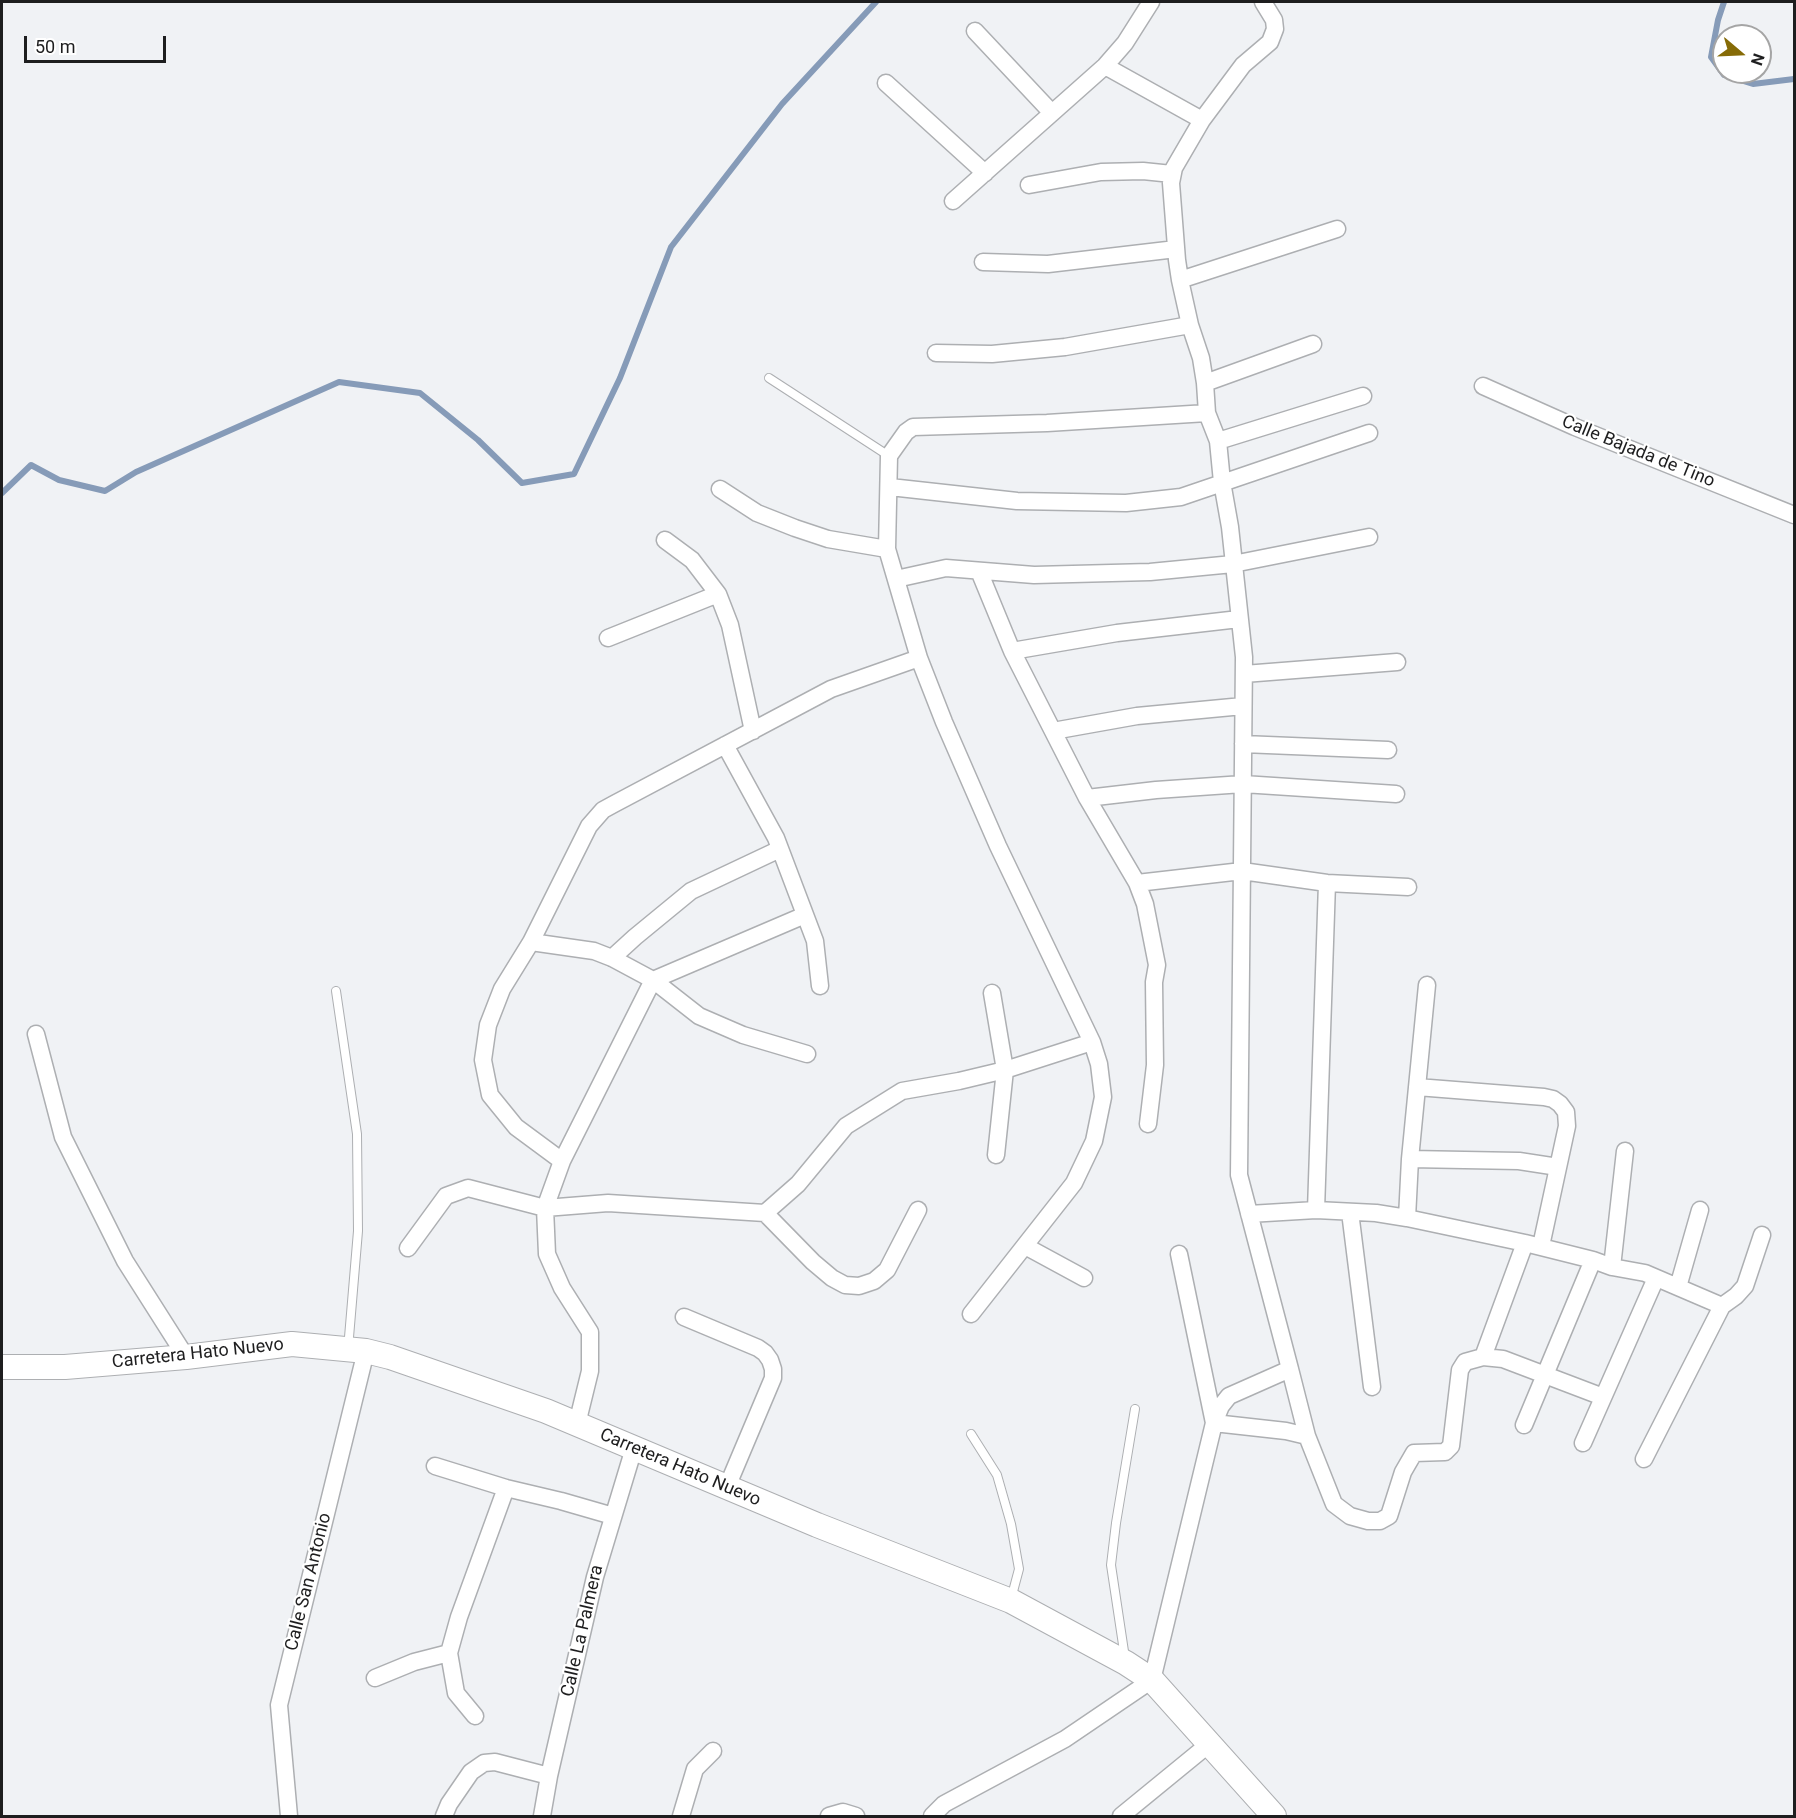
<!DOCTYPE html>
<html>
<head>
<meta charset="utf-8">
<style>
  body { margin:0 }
  #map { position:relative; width:1796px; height:1818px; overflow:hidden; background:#f0f2f5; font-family:Roboto,sans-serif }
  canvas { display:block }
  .frame { position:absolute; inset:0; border:3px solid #1e1e1f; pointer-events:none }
  .north { position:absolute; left:1712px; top:24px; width:60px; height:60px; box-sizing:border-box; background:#fff; border:2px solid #a5a5a5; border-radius:50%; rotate:109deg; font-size:16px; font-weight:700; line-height:24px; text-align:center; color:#1e1e1f }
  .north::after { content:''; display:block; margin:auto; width:21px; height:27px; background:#866b07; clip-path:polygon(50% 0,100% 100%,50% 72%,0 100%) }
  .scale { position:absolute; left:24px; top:36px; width:142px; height:27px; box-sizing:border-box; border:3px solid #1e1e1f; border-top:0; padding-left:8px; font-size:18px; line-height:21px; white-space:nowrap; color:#1e1e1f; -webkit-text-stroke:4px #fff; paint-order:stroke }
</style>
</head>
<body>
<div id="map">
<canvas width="1796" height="1818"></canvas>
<div class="frame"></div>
<div class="north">N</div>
<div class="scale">50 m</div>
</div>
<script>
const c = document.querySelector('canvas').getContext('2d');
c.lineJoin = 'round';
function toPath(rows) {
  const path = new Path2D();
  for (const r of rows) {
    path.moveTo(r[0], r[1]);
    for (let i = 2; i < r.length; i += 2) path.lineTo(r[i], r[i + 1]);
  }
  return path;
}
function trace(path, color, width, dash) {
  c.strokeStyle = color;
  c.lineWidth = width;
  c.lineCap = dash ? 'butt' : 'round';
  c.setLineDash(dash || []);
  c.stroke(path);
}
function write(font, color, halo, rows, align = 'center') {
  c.font = font + ' Roboto,sans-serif';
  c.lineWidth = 4.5;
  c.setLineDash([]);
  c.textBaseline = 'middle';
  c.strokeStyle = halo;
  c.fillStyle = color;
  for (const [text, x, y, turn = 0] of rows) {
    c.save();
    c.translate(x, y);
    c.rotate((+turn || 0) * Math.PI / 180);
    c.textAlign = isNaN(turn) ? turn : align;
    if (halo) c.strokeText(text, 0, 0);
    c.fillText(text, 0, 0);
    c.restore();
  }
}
trace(toPath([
  [1724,2,1718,20,1711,57,1724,75,1753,84,1794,79],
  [2,493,31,465,59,480,105,491,136,472,339,382,420,393,478,440,522,483,574,474,620,378,671,247,782,104,876,2]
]), '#869bb8', 6);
const service = toPath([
  [769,378,889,456],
  [336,991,357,1134,358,1231,348,1349],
  [971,1434,997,1475,1011,1524,1019,1569,1011,1599],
  [1125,1658,1111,1565,1116,1523,1135,1409]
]);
const minor = toPath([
  [975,31,1052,113],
  [1105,66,1202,120],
  [886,83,985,173],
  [1029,185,1101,172,1143,171,1172,174],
  [953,201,1105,66,1125,43,1151,2],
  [983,262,1048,264,1176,249],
  [1180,280,1337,229],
  [936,353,992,354,1065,347,1190,325],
  [1205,383,1313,344],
  [1483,386,1575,427,1794,515],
  [1218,441,1363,396],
  [890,487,1017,501,1126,503,1181,497,1369,433],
  [720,489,757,513,795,528,828,539,887,549],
  [665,540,692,560,718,594,730,625,753,731],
  [979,571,1012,651,1087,798,1137,883,1145,904,1157,965,1154,982,1155,1065,1148,1124],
  [896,579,946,568,1034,575,1150,572,1233,564,1369,537],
  [608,638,718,594],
  [1012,651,1117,633,1239,619],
  [1244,674,1397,662],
  [1053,731,1137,716,1243,706],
  [1243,744,1388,750],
  [725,745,776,838,815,941,820,986],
  [1087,798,1156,790,1243,784,1396,794],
  [1137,883,1242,871,1327,883,1408,887],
  [805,915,653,980,699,1016,743,1035,807,1054],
  [531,942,594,951,612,958,653,980,562,1161,545,1208,547,1254,562,1288,590,1332,590,1371,577,1424],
  [612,958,635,937,691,891,780,849],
  [992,993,1005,1070,996,1155],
  [36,1034,63,1137,125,1261,186,1357],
  [1417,1087,1544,1097,1553,1099,1560,1104,1566,1112,1567,1126,1541,1246],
  [1410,1159,1519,1161,1558,1167],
  [562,1161,516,1127,490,1095,483,1060,488,1025,502,989,531,942,589,826,603,810,614,804,831,689,919,658],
  [1316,1210,1327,883],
  [1350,1212,1372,1387],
  [765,1213,798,1184,846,1126,902,1091,959,1081,1005,1070,1092,1042],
  [1249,1214,1316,1210,1376,1213,1407,1218,1525,1243,1593,1260,1612,1267,1645,1273,1722,1306,1644,1459],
  [1407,1218,1410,1159,1427,985],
  [1025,1246,1084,1278],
  [408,1248,446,1196,468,1188,545,1208,608,1203,765,1213,813,1262,832,1278,845,1285,859,1286,874,1281,887,1270,918,1210],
  [1179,1254,1214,1423,1286,1431,1307,1436],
  [1612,1267,1625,1151],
  [1678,1287,1700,1210],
  [1722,1306,1736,1296,1745,1286,1762,1235],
  [971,1314,1074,1183,1094,1141,1103,1097,1099,1064,1092,1042,998,846,944,722,919,658,887,549,889,456,906,432,913,427,1047,423,1207,413],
  [684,1317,758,1348,765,1353,770,1360,773,1369,773,1378,727,1487],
  [1483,1357,1525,1243],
  [1290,1369,1307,1436,1334,1504,1350,1516,1368,1521,1380,1521,1389,1516,1403,1472,1414,1453,1445,1452,1451,1446,1460,1370,1465,1362,1483,1357,1503,1359,1603,1397],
  [1524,1425,1593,1260],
  [1583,1443,1656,1278],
  [435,1466,506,1488,561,1501,613,1516],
  [375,1678,414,1662,449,1653],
  [475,1716,456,1693,449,1653,459,1617,506,1488],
  [289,1816,279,1705,366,1351],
  [444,1816,449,1804,471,1772,484,1763,495,1762,549,1776],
  [542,1816,549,1776,595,1577,634,1448],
  [681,1816,695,1769,713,1751],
  [829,1816,843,1812,856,1816],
  [932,1816,944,1804,1065,1739,1152,1680,1214,1423,1221,1406,1229,1396,1290,1369,1239,1175,1244,657,1230,527,1222,482,1218,441,1207,413,1205,383,1201,358,1190,325,1180,280,1177,260,1171,183,1174,168,1202,120,1243,65,1270,42,1275,29,1274,20,1263,2],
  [1121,1816,1209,1744]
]);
const secondary = toPath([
  [2,1367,65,1367,186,1357,292,1344,366,1351,390,1357,546,1411,817,1525,1011,1601,1126,1663,1152,1680,1274,1816]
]);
trace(service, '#adafb2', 10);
trace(minor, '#adafb2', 19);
trace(secondary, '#adafb2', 26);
trace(service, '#fff', 8);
trace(minor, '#fff', 16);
trace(secondary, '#fff', 24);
write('18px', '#1e1e1f', '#fff', [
  ["Calle Bajada de Tino",1638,452,22],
  ["Carretera Hato Nuevo",198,1354,-6],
  ["Carretera Hato Nuevo",680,1468,23],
  ["Calle San Antonio",309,1582,-76],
  ["Calle La Palmera",583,1631,-77]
]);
</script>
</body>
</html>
